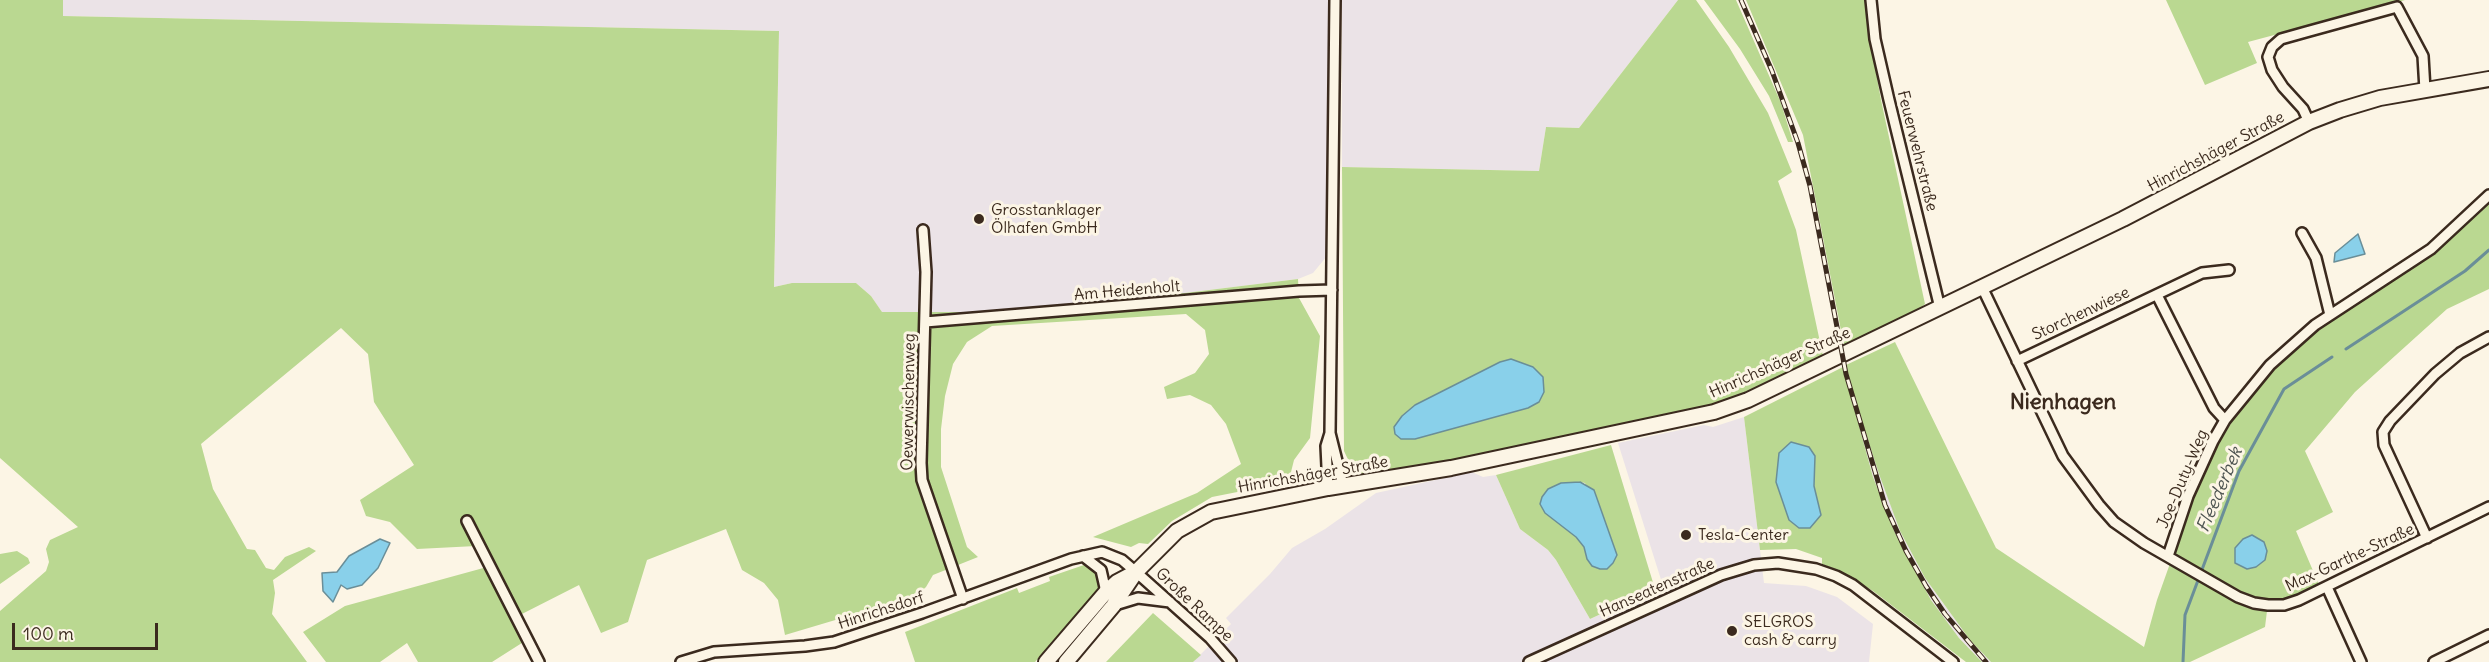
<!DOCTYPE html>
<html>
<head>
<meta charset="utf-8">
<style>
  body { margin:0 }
  #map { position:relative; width:2489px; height:662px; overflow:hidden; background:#fcf5e5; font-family:Delius,sans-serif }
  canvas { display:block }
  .scale { position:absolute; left:12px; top:623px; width:146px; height:27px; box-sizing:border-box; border:3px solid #3b2a1e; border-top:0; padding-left:8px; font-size:18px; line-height:21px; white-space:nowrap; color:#3b2a1e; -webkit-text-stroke:4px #fcf5e5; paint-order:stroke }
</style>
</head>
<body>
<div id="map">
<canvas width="2489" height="662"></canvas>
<div class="scale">100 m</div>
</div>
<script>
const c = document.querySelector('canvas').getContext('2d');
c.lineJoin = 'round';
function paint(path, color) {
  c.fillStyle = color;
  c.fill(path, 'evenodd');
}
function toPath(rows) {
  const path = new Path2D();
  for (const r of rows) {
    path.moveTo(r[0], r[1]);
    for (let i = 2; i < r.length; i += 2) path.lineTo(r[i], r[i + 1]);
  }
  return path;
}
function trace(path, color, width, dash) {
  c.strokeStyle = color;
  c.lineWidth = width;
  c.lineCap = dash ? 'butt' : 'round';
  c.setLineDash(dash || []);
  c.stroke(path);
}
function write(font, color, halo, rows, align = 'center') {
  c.font = font + ' Delius,sans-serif';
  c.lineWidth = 6;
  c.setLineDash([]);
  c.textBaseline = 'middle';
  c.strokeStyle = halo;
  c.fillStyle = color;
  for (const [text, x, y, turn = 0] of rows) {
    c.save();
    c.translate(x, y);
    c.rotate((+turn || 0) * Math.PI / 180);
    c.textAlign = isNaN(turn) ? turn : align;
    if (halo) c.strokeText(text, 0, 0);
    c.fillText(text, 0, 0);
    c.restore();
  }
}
paint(toPath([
  [63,0,1329,0,1330,174,1327,256,1313,273,1298,279,1104,303,971,312,882,312,871,296,856,283,792,283,774,287,779,31,63,16],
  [1342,0,1678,0,1579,128,1546,127,1539,171,1342,167],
  [1845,358,1854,397,1900,531,1925,578,1970,640,1991,662,1982,662,1959,638,1931,600,1895,533,1873,477,1851,400,1842,360],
  [1744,417,1764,583,1806,586,1837,597,1873,624,1869,662,1193,662,1231,624,1226,618,1270,574,1292,548,1325,529,1376,493,1472,472,1483,477,1496,475,1520,529,1548,550,1556,560,1590,619,1663,586,1618,443,1704,425,1713,427]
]), '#ebe3e7');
paint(toPath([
  [0,0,63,0,63,16,779,31,774,287,792,283,856,283,871,296,882,312,971,312,1104,303,1298,279,1299,298,1320,336,1310,438,1294,460,1290,476,1283,483,1212,497,1172,521,1148,544,1139,543,1131,547,1093,537,1197,493,1241,464,1226,424,1211,405,1190,395,1167,399,1164,387,1195,373,1209,354,1205,330,1186,314,992,326,967,342,953,364,945,396,941,429,941,467,967,547,978,557,933,575,926,587,916,596,785,635,778,600,764,583,742,570,726,529,647,560,628,622,601,633,579,585,518,616,525,641,492,662,418,662,407,643,380,662,326,662,303,632,345,606,487,567,476,546,417,549,390,522,366,516,360,500,414,465,374,402,368,354,341,328,201,444,213,489,247,549,255,550,266,568,274,570,285,557,309,547,316,551,273,580,275,593,272,614,307,662,0,662,0,611,46,571,49,562,46,549,50,540,78,527,0,458],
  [1678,0,1696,0,1729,47,1768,113,1792,172,1778,181,1796,230,1823,356,1746,394,1709,408,1449,463,1369,476,1353,470,1344,451,1342,167,1539,171,1546,127,1579,128],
  [1704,0,1736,0,1781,103,1793,142,1788,142,1769,96,1740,49],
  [1746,0,1865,0,1870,39,1881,100,1925,304,1916,311,1844,346,1803,135],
  [2166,0,2405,0,2248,42,2257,63,2205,85],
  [2489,200,2489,289,2447,309,2355,392,2305,451,2333,512,2296,531,2320,587,2288,601,2268,603,2265,627,2190,662,1991,662,1970,640,1925,578,1900,531,1879,474,1854,397,1846,365,1895,342,1996,548,2144,647,2157,600,2194,496,2212,455,2245,400,2301,342,2323,324,2444,245],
  [1843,367,1873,477,1895,533,1931,600,1959,638,1982,662,1966,662,1873,591,1842,572,1822,564,1822,558,1796,549,1760,550,1744,417],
  [1611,445,1655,589,1590,619,1556,560,1548,550,1520,529,1496,475],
  [1580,482,1585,483,1613,563,1607,569,1600,569,1587,559,1584,547,1542,497,1548,489,1561,483],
  [17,551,28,558,30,563,0,584,0,554],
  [1084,565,1092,569,1098,576,1100,583,1097,593,1035,662,915,662,905,632,1017,588,1019,593,1050,581,1049,577],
  [1153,613,1201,655,1193,662,1106,662]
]), '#bad891');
const water = toPath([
  [2358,234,2365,254,2334,262,2335,253,2358,234],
  [1511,359,1533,367,1543,377,1544,392,1539,402,1528,408,1415,439,1401,439,1395,434,1394,427,1402,416,1415,405,1500,362,1511,359],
  [1791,442,1809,447,1815,456,1814,486,1821,515,1810,528,1799,528,1789,520,1776,482,1779,453,1791,442],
  [1580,482,1594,490,1617,555,1613,563,1607,569,1600,569,1592,566,1587,559,1584,547,1576,537,1545,513,1540,504,1542,497,1548,489,1561,483,1580,482],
  [2252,535,2264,542,2267,551,2265,560,2256,567,2247,569,2235,563,2235,548,2243,539,2252,535],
  [380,539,390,543,378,568,362,585,347,589,341,585,333,602,323,591,322,573,337,572,349,556,380,539]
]);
paint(water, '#89d0ea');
trace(water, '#6a8e98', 1.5);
trace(toPath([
  [2346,349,2465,271,2489,250],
  [2183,662,2185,615,2239,471,2284,389,2332,357]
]), '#6a8e98', 3);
const street = toPath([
  [1871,0,1875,39,1889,100,1940,308],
  [2309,122,2303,109,2283,87,2272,70,2268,57,2272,47,2281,39,2306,32,2397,7,2423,56,2425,90],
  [923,230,926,272,921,463,922,480,963,599],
  [2302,233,2316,258,2330,315],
  [1982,287,2063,456,2099,505,2114,522,2144,543,2238,597,2254,603,2268,605,2284,605,2299,600,2489,507],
  [2157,295,2214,408,2225,420],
  [925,322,1299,291,1332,290],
  [2017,361,2202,273,2229,270],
  [1330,433,1343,485],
  [1328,488,1326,446,1330,433,1335,0],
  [467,521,539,662],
  [2427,538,2384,445,2383,432,2390,421,2435,374,2460,353,2489,337],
  [1083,556,1101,570,1106,592],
  [2168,556,2188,496,2213,441,2225,420,2270,365,2315,325,2431,249,2489,195],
  [2327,587,2361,662],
  [1115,605,1138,598,1170,602],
  [681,662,714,652,805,646,834,642,922,613,1071,559,1102,552,1122,560,1136,572,1210,638,1231,662],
  [1529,662,1721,575,1754,565,1778,563,1816,569,1836,576,1853,585,1953,662],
  [2434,662,2489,635]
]);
const secondary = toPath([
  [1046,662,1106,592,1117,582,1134,573],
  [1066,662,1113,606,1136,572,1177,531,1211,512,1328,488,1451,468,1714,412,1748,400,2123,219,2309,122,2340,110,2380,98,2489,79]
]);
trace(street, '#3b2a1e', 14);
trace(secondary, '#3b2a1e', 18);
trace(street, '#fcf5e5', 9);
trace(secondary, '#fcf5e5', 14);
const rail = toPath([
  [1741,0,1772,71,1798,143,1810,186,1846,374,1885,505,1906,551,1926,586,1945,614,1986,662]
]);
trace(rail, '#3b2a1e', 5);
trace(rail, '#fcf5e5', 3, [9]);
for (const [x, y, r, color] of [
  [979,219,6,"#3b2a1e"],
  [1686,535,6,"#3b2a1e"],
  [1732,631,6,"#3b2a1e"]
]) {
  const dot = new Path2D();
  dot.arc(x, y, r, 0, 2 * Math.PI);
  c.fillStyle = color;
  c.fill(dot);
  trace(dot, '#fcf5e5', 2);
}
write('16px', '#3b2a1e', '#fcf5e5', [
  ["Feuerwehrstraße",1917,151,76],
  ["Hinrichshäger Straße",2216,152,-28],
  ["Am Heidenholt",1127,291,-5],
  ["Storchenwiese",2081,314,-25],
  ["Hinrichshäger Straße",1780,363,-24],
  ["Oewerwischenweg",909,402,-89],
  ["Hinrichshäger Straße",1313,475,-10],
  ["Joe-Duty-Weg",2183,479,-67],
  ["Max-Garthe-Straße",2350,558,-25],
  ["Hanseatenstraße",1657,588,-24],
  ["Große Rampe",1194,605,43],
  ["Hinrichsdorf",881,611,-18]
]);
write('16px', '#3b2a1e', '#fcf5e5', [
  ["Grosstanklager",991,210],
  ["Ölhafen GmbH",991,228],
  ["Tesla-Center",1698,535],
  ["SELGROS",1744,622],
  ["cash & carry",1744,640]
], 'left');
write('italic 18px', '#4e5451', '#fcf5e5', [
  ["Fleederbek",2220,490,-67]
]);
write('bold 22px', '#3b2a1e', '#fcf5e5', [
  ["Nienhagen",2063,403]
]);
</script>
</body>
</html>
